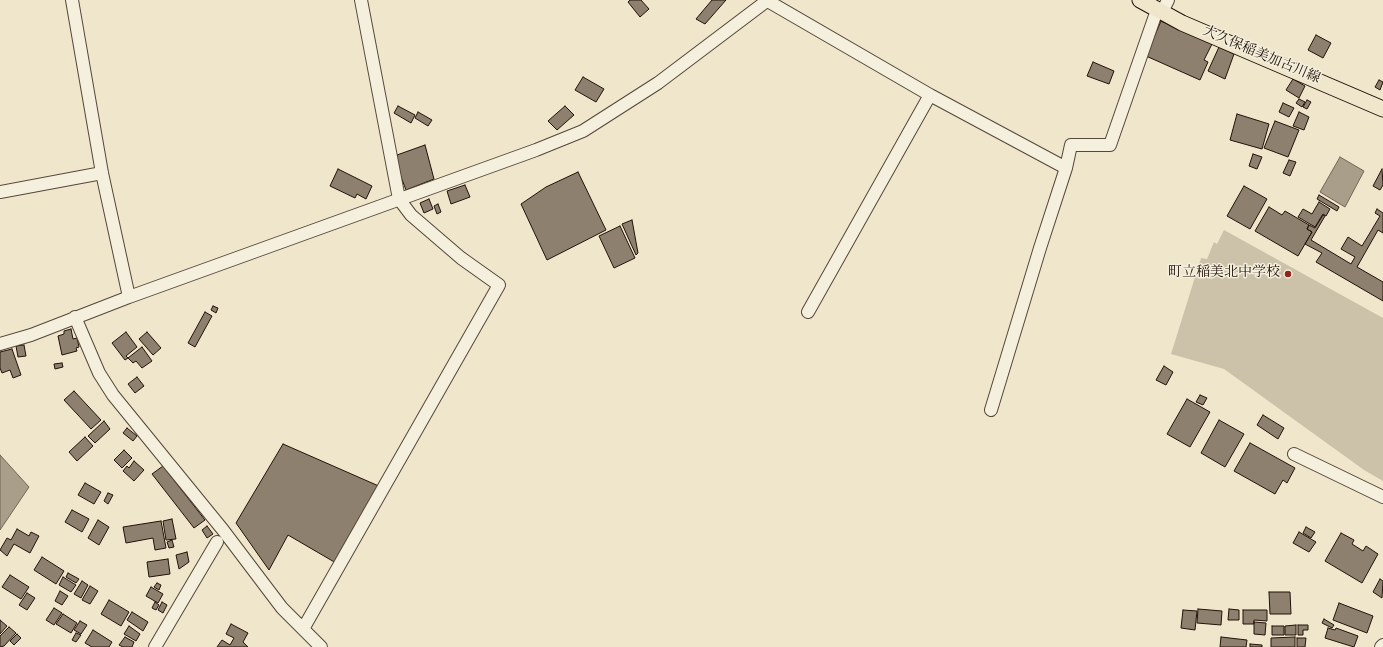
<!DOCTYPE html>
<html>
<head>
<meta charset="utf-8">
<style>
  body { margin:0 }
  canvas { display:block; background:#efe6cb }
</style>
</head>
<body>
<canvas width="1383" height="647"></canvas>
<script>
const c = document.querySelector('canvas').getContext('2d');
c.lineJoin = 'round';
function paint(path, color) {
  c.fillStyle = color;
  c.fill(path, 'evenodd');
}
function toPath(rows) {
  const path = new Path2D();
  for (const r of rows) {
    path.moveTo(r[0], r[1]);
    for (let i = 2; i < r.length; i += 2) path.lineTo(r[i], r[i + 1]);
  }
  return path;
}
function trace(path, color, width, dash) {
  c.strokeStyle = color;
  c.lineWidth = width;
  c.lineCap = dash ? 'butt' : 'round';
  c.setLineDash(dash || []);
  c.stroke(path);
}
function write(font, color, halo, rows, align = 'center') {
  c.font = font + ' "Sorts Mill Goudy","Noto Serif JP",serif';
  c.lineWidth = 3;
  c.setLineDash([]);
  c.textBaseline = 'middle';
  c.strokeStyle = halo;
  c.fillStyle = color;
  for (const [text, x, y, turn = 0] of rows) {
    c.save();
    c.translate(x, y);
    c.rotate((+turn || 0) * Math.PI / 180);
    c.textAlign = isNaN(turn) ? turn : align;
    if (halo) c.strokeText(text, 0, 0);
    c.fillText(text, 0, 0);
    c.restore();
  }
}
paint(toPath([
  [1224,230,1383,318,1383,481,1364,470,1224,369,1171,354,1201,258,1207,259,1214,242,1217,244]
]), '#ccc2aa');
const water = toPath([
  [1340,157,1364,171,1345,207,1320,192,1340,157],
  [0,455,29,487,0,530,0,455]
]);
paint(water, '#a99e89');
trace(water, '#736656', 1);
const building = toPath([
  [630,0,641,0,649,9,640,17,628,2,630,0],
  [712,0,726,0,705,24,696,19,712,0],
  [1161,21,1212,44,1204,60,1208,62,1200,80,1146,56,1161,21],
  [1316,35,1331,43,1323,58,1308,50,1316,35],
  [1219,47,1234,54,1225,79,1208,71,1219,47],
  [1093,62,1114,71,1109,84,1087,76,1093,62],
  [583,77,604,89,596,102,575,90,583,77],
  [1293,79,1305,86,1299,98,1286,90,1293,79],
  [1379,80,1383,82,1380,90,1375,87,1379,80],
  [1299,99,1305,102,1302,107,1296,103,1299,99],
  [1307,100,1311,102,1307,109,1303,107,1307,100],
  [1283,103,1294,108,1289,117,1279,112,1283,103],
  [398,106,415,115,411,123,394,113,398,106],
  [565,106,574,115,557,130,548,121,565,106],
  [418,112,432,120,428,126,415,118,418,112],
  [1299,112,1309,117,1304,130,1293,126,1299,112],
  [1237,114,1269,124,1262,149,1230,140,1237,114],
  [1275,121,1299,130,1288,157,1264,148,1275,121],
  [425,145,434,179,406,190,398,169,397,155,425,145],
  [1253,154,1262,157,1257,169,1249,166,1253,154],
  [1289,160,1296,162,1290,176,1283,173,1289,160],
  [338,169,372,186,366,199,357,194,355,198,330,186,338,169],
  [1382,169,1383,185,1380,190,1373,186,1382,169],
  [578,172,606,230,547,260,521,204,546,187,578,172],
  [465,185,470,197,451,204,447,191,465,185],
  [1244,186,1267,199,1250,229,1227,216,1244,186],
  [1319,195,1339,207,1337,211,1317,199,1319,195],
  [429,199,433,209,424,213,420,203,429,199],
  [1319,202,1330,209,1326,216,1323,214,1315,227,1298,217,1303,209,1312,214,1319,202],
  [438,204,441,212,437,214,434,206,438,204],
  [1269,207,1282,215,1285,211,1309,225,1307,229,1312,232,1298,256,1255,231,1269,207],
  [1377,209,1383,213,1383,233,1378,230,1357,267,1383,282,1383,301,1316,262,1322,253,1305,244,1312,232,1307,229,1309,225,1315,228,1323,215,1325,216,1311,240,1351,264,1355,257,1341,249,1348,237,1362,246,1380,216,1375,213,1377,209],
  [632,220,638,253,636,255,622,224,632,220],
  [620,226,635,258,614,268,599,236,620,226],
  [213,306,218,308,216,313,211,310,213,306],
  [205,312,212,316,195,347,188,343,205,312],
  [71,329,73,339,77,338,79,347,76,348,77,351,62,355,58,336,64,334,64,331,71,329],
  [126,332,137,347,126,356,128,358,125,360,112,343,126,332],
  [147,332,161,348,153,355,139,339,147,332],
  [24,345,26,356,18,357,16,346,24,345],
  [142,347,152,361,142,368,136,361,133,363,128,358,142,347],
  [12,349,21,375,13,378,10,370,2,373,0,368,0,352,12,349],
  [62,363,63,367,55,369,54,364,62,363],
  [1164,366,1173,372,1166,385,1156,380,1164,366],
  [137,377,144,386,135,393,128,384,137,377],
  [74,391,101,420,91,429,64,400,74,391],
  [1200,395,1207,398,1203,405,1196,402,1200,395],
  [1187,399,1210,412,1190,447,1167,434,1187,399],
  [1263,415,1284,428,1278,439,1257,425,1263,415],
  [1219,420,1244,434,1225,467,1201,453,1219,420],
  [104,421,110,429,95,443,88,436,104,421],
  [127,428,137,436,133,441,123,433,127,428],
  [85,437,93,446,77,461,69,452,85,437],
  [1250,443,1295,468,1287,483,1283,480,1275,494,1234,471,1250,443],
  [283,444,381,487,336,563,288,535,269,570,236,523,283,444],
  [124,450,132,458,122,468,114,460,124,450],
  [134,461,144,470,134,481,123,471,127,466,129,468,134,461],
  [163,466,205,520,194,528,152,474,163,466],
  [85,483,101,492,94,504,78,495,85,483],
  [108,493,113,495,108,504,104,501,108,493],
  [72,510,89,519,82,532,65,522,72,510],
  [172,519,176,539,166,540,163,521,172,519],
  [98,520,109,527,99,545,88,538,98,520],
  [161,521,166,548,155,550,153,538,126,543,123,527,161,521],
  [207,526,213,534,207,538,202,530,207,526],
  [1306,527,1315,532,1311,538,1303,533,1306,527],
  [17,529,29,536,31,532,39,536,30,553,14,544,7,556,0,550,7,538,11,540,17,529],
  [1299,532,1316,542,1309,552,1293,543,1299,532],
  [1341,533,1354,540,1352,544,1363,551,1366,546,1378,554,1362,583,1325,561,1341,533],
  [172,540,174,547,169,548,167,542,172,540],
  [187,552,189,562,179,569,176,555,187,552],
  [42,557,64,571,56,584,34,570,42,557],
  [168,559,170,574,149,577,147,562,168,559],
  [68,573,79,579,76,583,66,577,68,573],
  [10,575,29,587,21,599,2,587,10,575],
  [63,577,76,585,71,592,59,585,63,577],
  [1380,579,1383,581,1382,598,1373,592,1380,579],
  [82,581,88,585,81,598,74,594,82,581],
  [157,583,161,585,159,590,154,587,157,583],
  [90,586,98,591,90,604,82,600,90,586],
  [151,587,163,594,158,603,146,596,151,587],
  [60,591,68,596,62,605,55,601,60,591],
  [1269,592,1290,592,1291,614,1270,614,1269,592],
  [27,593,35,598,27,610,19,605,27,593],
  [109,600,129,612,121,626,101,614,109,600],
  [155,602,159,605,156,610,152,608,155,602],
  [162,602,167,605,163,613,158,610,162,602],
  [1339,603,1373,616,1367,633,1333,620,1339,603],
  [54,608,62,613,54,625,46,620,54,608],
  [1198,609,1222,611,1221,625,1197,623,1198,609],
  [1229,609,1239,610,1239,620,1228,620,1229,609],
  [1183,610,1197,611,1195,630,1181,628,1183,610],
  [1243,610,1267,610,1267,621,1254,620,1254,624,1243,624,1243,610],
  [132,612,148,622,143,631,127,620,132,612],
  [63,614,77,623,71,633,56,624,63,614],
  [1324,619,1334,625,1332,628,1322,623,1324,619],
  [0,620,7,626,0,634,0,620],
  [80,621,87,625,81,634,74,630,80,621],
  [1254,622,1266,623,1265,635,1254,634,1254,622],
  [231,624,248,633,243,642,248,647,217,647,222,640,230,645,234,638,226,634,231,624],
  [1296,625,1296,635,1285,635,1285,626,1296,625],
  [1298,625,1308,625,1308,630,1303,630,1303,635,1298,635,1298,625],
  [129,626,140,634,136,641,124,634,129,626],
  [1272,626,1284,626,1284,635,1272,635,1272,626],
  [9,627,16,633,4,646,0,647,0,636,9,627],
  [1328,628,1335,630,1336,628,1358,636,1354,647,1325,638,1328,628],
  [93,630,112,642,109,647,92,647,85,643,93,630],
  [76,633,81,635,76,642,72,640,76,633],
  [17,634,21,638,14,645,10,641,17,634],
  [125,637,134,642,132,647,123,647,119,645,125,637],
  [1221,637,1247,640,1246,647,1220,647,1221,637],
  [1295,637,1295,647,1271,647,1271,638,1295,637],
  [1297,638,1306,638,1305,647,1297,647,1297,638],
  [1250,644,1262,645,1262,647,1250,647,1250,644]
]);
paint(building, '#8d806e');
trace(building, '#221209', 1);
const minor = toPath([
  [72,0,102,173,129,297],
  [766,0,930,95,1066,168],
  [1162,12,1168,0],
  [0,192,102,173],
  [808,312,930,95],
  [75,317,99,373,113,395,223,530,282,608,321,647],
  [0,344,31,335,129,297,536,150,583,131,658,83,768,0],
  [991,410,1040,248,1066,168,1071,145,1110,145,1157,10],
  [1294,454,1383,497],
  [303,629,499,285,461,258,411,215,399,199,361,0],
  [155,647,217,542],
  [1381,647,1383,645]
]);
const major = toPath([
  [1140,0,1182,23,1383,109]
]);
trace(minor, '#55473a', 14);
trace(major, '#221209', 17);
trace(minor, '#f5efdd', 12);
trace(major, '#efe6cb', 15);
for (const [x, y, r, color] of [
  [1288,274,4,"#8f2418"]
]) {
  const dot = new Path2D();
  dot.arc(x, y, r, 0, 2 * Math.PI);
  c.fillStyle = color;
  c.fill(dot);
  trace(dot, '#f5efdd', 1.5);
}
write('14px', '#221209', '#f5efdd', [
  ["大久保稲美加古川線",1261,56,23]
]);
write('14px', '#221209', '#f5efdd', [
  ["町立稲美北中学校",1280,274]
], 'right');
</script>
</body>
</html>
